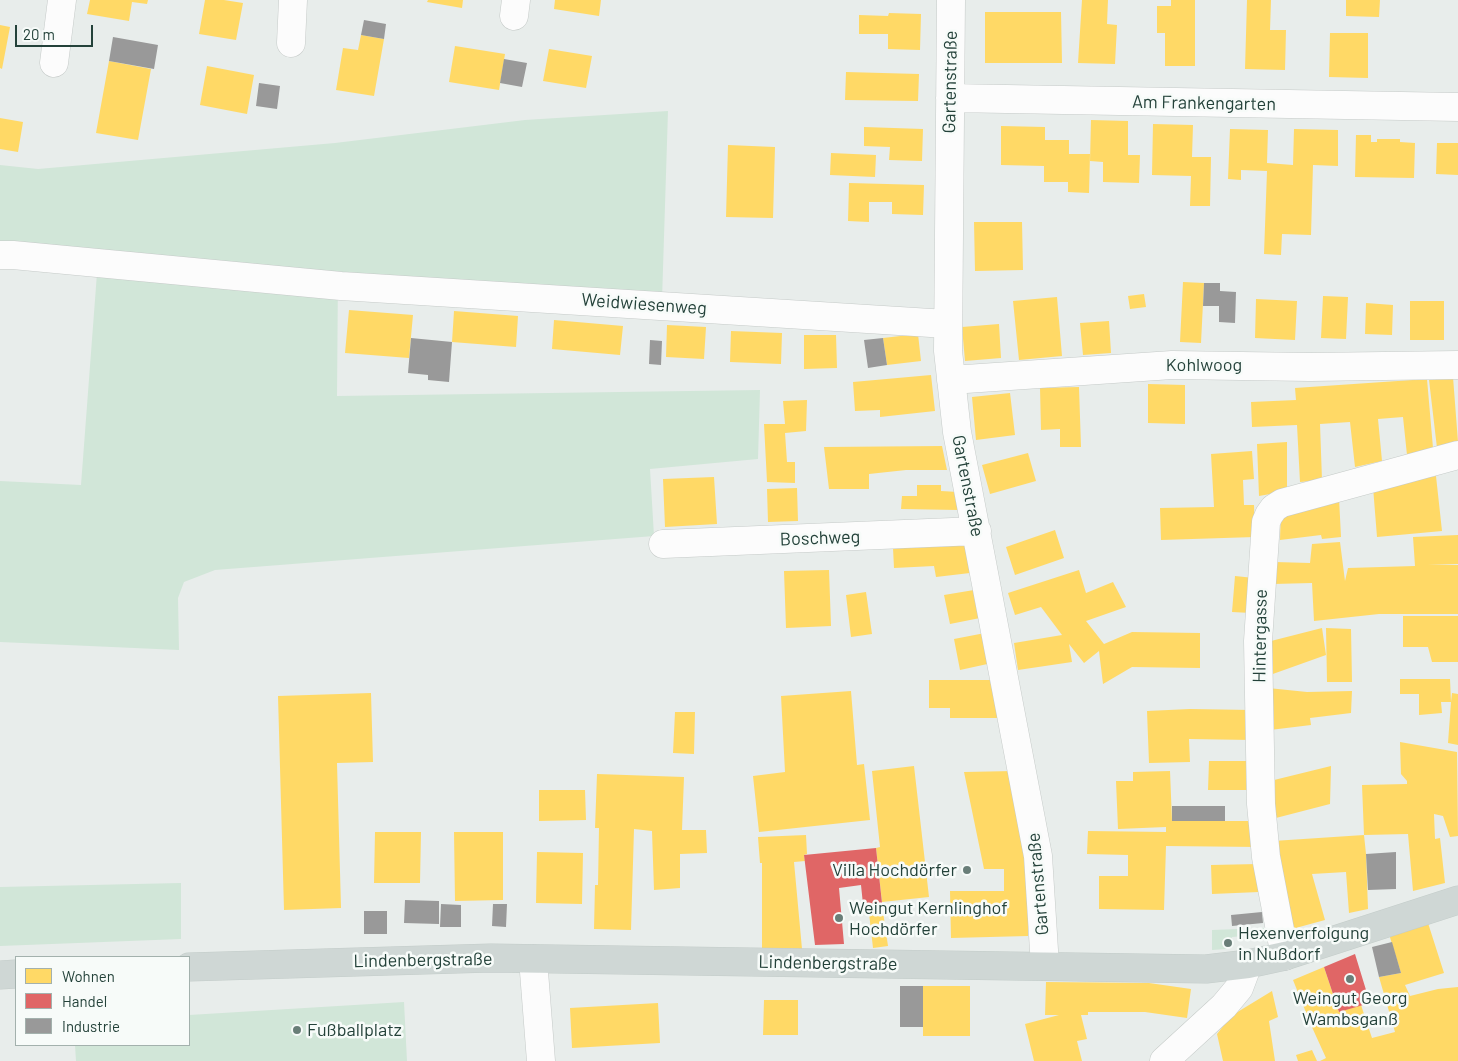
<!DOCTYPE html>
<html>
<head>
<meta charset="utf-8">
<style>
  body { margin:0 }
  #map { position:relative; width:1458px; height:1061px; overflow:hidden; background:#e8edeb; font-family:Barlow,sans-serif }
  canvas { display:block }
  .legend { position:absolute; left:15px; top:956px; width:175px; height:90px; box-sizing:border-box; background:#f7fbf9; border:1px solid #a3b1ad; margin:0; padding:6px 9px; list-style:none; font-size:15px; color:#24423a }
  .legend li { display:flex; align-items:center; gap:10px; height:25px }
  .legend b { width:25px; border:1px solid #a3b1ad }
  .scale { position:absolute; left:15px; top:25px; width:78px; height:22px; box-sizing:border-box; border:2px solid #24423a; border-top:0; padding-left:6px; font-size:15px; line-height:18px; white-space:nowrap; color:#24423a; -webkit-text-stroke:4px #f7fbf9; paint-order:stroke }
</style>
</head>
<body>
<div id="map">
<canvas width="1458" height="1061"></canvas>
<ul class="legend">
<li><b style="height:14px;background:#ffd966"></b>Wohnen</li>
<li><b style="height:14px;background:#e06666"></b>Handel</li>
<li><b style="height:14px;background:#999"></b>Industrie</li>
</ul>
<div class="scale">20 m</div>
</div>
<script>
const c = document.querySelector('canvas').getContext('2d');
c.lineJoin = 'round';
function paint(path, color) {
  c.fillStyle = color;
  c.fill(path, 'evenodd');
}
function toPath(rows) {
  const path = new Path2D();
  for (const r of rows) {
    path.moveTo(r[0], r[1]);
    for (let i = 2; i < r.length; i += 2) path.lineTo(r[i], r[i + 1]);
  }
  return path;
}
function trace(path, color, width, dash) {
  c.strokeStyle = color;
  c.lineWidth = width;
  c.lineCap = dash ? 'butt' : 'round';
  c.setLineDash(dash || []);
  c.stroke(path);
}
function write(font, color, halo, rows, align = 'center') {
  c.font = font + ' Barlow,sans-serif';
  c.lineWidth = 5;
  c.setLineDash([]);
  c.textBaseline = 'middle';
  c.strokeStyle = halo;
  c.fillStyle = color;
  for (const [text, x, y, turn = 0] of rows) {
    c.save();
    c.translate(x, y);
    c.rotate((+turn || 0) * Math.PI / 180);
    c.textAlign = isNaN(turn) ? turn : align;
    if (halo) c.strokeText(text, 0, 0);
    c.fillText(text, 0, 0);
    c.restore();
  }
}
paint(toPath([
  [668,111,662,300,338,274,337,396,760,390,758,459,650,469,654,536,215,570,184,582,178,598,179,650,0,642,0,481,81,485,98,260,0,255,0,165,38,169,335,143,525,120],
  [181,883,181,939,0,946,0,887],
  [1264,928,1264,934,1261,940,1244,936,1232,937,1226,949,1212,950,1212,930],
  [404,1002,407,1061,76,1061,75,1045,189,1045,189,1015]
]), '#d1e6d8');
paint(toPath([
  [90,0,148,0,147,4,132,2,129,21,87,14],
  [205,0,224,0,243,3,236,40,199,34],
  [428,0,463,0,462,8,427,2],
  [555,0,601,0,599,16,554,9],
  [1082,0,1108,0,1107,24,1117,25,1115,64,1078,63],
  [1171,0,1195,0,1195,66,1165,66,1165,33,1157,33,1157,6,1171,6],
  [1247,0,1271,0,1270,30,1286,30,1285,70,1245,69],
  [1346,0,1380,0,1379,17,1346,16],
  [985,12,1061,12,1062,63,985,63],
  [889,13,921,14,920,50,888,49,888,34,859,34,859,15,888,16],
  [0,25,10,27,2,69,0,68],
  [1330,33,1368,33,1368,78,1329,77],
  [361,35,384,39,374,96,336,90,343,48,358,50],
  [455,46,505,54,499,90,449,82],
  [549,49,592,56,586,88,543,81],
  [109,61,151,69,138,140,96,133],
  [207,66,254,75,247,114,200,105],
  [846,72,919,74,918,101,845,100],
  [0,118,23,122,18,152,0,149],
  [1091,120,1128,121,1128,155,1140,155,1139,183,1103,182,1103,162,1090,161],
  [1153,124,1193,125,1192,157,1211,157,1210,206,1190,206,1191,176,1152,175],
  [1001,126,1045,127,1045,140,1069,140,1069,154,1090,154,1089,193,1068,192,1068,182,1044,182,1044,166,1001,165],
  [864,127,923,129,922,161,889,160,890,147,864,146],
  [1230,129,1268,130,1267,163,1293,165,1294,129,1338,130,1338,166,1313,165,1311,235,1282,234,1281,255,1264,254,1267,171,1241,170,1241,180,1228,179],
  [1356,135,1371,135,1371,142,1377,142,1377,139,1400,139,1400,142,1415,143,1414,178,1355,177],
  [1437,143,1458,143,1458,175,1436,174],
  [728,145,775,147,773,218,726,217],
  [831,153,876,155,875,177,830,175],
  [849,183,924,185,923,215,892,214,892,202,869,202,869,222,848,221],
  [974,222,1022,222,1023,270,975,271],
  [1183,282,1204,283,1201,343,1180,342],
  [1144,294,1146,307,1130,309,1128,296],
  [1323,296,1348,297,1346,339,1321,338],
  [1057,297,1062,356,1019,360,1013,301],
  [1256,299,1297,301,1295,340,1255,338],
  [1410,301,1444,301,1444,340,1410,340],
  [1366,303,1393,305,1392,335,1365,334],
  [349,310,413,315,409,358,345,353],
  [454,311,518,316,516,347,452,342],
  [554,320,623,326,620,355,552,349],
  [1109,321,1111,353,1083,355,1080,323],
  [999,324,1001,358,965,361,962,327],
  [667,325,706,327,704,359,666,357],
  [731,331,782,333,781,364,730,362],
  [918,334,921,361,887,365,883,338],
  [804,335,836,335,837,368,804,369],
  [931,375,935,411,880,417,880,410,855,411,853,382],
  [1453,377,1458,442,1437,448,1429,380],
  [1427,379,1433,448,1407,455,1403,417,1378,419,1382,461,1355,467,1350,422,1320,424,1322,480,1300,482,1297,425,1252,427,1251,402,1296,400,1295,388],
  [1148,384,1185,385,1185,424,1148,423],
  [1079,387,1081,447,1060,447,1060,429,1041,430,1040,388],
  [1010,393,1015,435,976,440,972,397],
  [807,400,806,431,785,433,787,462,795,462,795,483,767,482,764,424,785,424,783,401],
  [1287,442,1287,491,1259,496,1257,444],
  [942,446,947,470,906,470,869,474,869,489,829,489,824,447],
  [1252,451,1254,479,1243,480,1244,505,1254,505,1255,537,1161,540,1160,508,1214,507,1211,454],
  [1028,453,1036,481,990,494,982,465],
  [1436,476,1442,531,1377,537,1373,487],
  [714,477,717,524,665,527,663,479],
  [917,485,941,485,941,491,958,492,958,510,901,509,902,496,917,496],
  [797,488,798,521,768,522,767,489],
  [1339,498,1341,537,1322,539,1321,535,1280,540,1281,509],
  [1055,530,1064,558,1015,575,1006,547],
  [1458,535,1458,564,1428,565,1458,565,1458,614,1379,614,1314,621,1312,583,1273,584,1275,562,1310,563,1312,544,1340,542,1345,581,1348,568,1415,566,1413,537],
  [969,544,970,573,936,577,934,566,894,568,893,548],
  [829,570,831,626,786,628,784,571],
  [1079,570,1086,593,1113,582,1126,607,1086,621,1104,644,1132,632,1200,633,1200,668,1132,667,1103,684,1099,651,1084,663,1069,644,1072,662,1018,670,1014,643,1062,635,1041,607,1015,615,1008,593],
  [1235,576,1254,578,1251,613,1232,612],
  [974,590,980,618,950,624,944,595],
  [866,592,872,634,851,637,846,595],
  [1403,616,1458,616,1458,662,1432,662,1428,647,1403,647],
  [1322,628,1326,655,1270,675,1271,641],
  [1326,628,1351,629,1352,682,1327,682],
  [985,633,992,663,960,670,954,639],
  [1400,679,1450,679,1451,702,1452,693,1458,694,1458,745,1448,743,1451,702,1441,702,1442,713,1419,715,1419,694,1400,694],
  [929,680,998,680,998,718,950,718,950,708,929,708],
  [1268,688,1307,692,1352,691,1351,713,1310,718,1311,725,1270,730],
  [851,691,857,765,864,764,870,820,759,832,753,776,785,772,781,696],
  [371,693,373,762,337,763,341,908,284,910,278,696],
  [1190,709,1252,710,1252,740,1189,739,1190,762,1149,763,1147,711],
  [675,712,695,712,694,754,673,753],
  [1400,742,1457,752,1458,836,1450,837,1443,816,1434,814,1435,839,1440,838,1445,883,1413,891,1408,834,1364,835,1362,785,1407,784,1407,781,1401,774],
  [1209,761,1252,761,1251,790,1208,790],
  [914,766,929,897,882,902,876,848,880,847,872,771],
  [1331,766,1330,804,1272,819,1270,781],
  [1014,771,1028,836,1028,936,951,938,950,891,1004,891,1004,869,984,869,964,772],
  [1170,771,1172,821,1258,821,1258,847,1166,846,1164,910,1099,909,1099,876,1128,876,1128,855,1087,854,1088,831,1166,832,1166,827,1118,829,1116,781,1133,781,1133,772],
  [597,774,684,777,682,830,706,830,707,853,680,854,680,888,654,890,652,831,634,829,631,930,594,929,595,885,598,885,599,828,595,828],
  [539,790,585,790,586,820,539,821],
  [375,832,421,832,420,883,374,883],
  [454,832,503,832,503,900,455,901],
  [806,835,807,854,804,855,805,861,794,862,802,949,762,948,762,863,760,863,758,837],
  [1364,835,1366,854,1368,909,1349,913,1346,872,1312,874,1325,920,1292,929,1273,841],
  [537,852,583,853,582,904,536,903],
  [1258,864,1259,892,1212,894,1211,865],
  [883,912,888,946,873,948,869,913],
  [1428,923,1444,973,1405,985,1410,996,1438,989,1458,987,1458,1061,1320,1061,1326,1058,1311,1025,1293,980,1324,967,1339,1012,1361,1005,1372,1038,1395,1032,1379,977,1401,973,1389,934],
  [1046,982,1149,983,1191,989,1187,1018,1145,1012,1088,1012,1088,1015,1081,1015,1087,1039,1077,1041,1082,1061,1034,1061,1025,1024,1059,1015,1045,1015],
  [923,986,970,986,970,1036,923,1036],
  [1272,991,1278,1017,1269,1021,1275,1061,1223,1061,1217,1034,1231,1016],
  [764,1000,798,1000,798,1035,763,1035],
  [658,1003,660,1043,572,1048,570,1008],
  [1312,1050,1317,1061,1298,1061,1296,1055]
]), '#ffd966');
paint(toPath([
  [876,848,883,912,864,914,861,885,839,888,844,944,815,945,804,855],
  [1355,954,1370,1003,1339,1012,1324,967]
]), '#e06666');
paint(toPath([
  [364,20,386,24,384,39,361,35],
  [113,37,158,45,154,69,109,61],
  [504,59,527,63,522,87,500,83],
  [259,83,280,86,277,109,256,106],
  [1204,283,1220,283,1220,291,1236,292,1235,323,1219,322,1219,306,1203,306],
  [411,338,452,342,449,382,428,380,428,375,408,373],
  [883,338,887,365,868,368,864,340],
  [650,340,662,341,661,365,649,364],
  [1172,806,1225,806,1225,821,1172,821],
  [1396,852,1396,889,1368,890,1366,854],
  [405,900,439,901,439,924,404,923],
  [441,904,461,905,461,927,440,927],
  [493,904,507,904,506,927,492,926],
  [364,911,387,911,387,934,364,934],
  [1262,912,1263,923,1232,926,1231,915],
  [1392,942,1401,973,1379,977,1372,947],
  [900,986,923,986,923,1027,900,1027]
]), '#999');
const minor = toPath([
  [951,0,948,351,957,432,1038,856,1045,966],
  [514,16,516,0],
  [291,43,293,0],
  [54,63,62,0],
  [950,98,1458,107],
  [0,255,13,255,341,286,947,324],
  [951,380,1172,365,1310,367,1458,365],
  [663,544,977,531],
  [1285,956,1266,857,1261,804,1258,641,1266,522,1269,515,1274,508,1282,503,1458,455],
  [533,959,541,1061],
  [1164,1061,1224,1006,1239,988,1248,964]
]);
const major = toPath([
  [189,967,491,958,1206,969,1248,964,1285,956,1458,900],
  [0,975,16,974]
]);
trace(minor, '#c5cac8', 29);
trace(major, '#c3ccc9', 29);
trace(minor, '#fcfcfc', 28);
trace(major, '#cfd7d5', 28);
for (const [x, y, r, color] of [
  [967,870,5,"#697e78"],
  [839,918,5,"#697e78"],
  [1228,943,5,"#697e78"],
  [1350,979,5,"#697e78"],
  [297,1030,5,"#697e78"]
]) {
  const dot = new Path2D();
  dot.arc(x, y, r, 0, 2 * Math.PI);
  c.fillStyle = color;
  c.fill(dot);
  trace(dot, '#f7fbf9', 2);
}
write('18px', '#24423a', '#f7fbf9', [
  ["Gartenstraße",950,82,-89],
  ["Am Frankengarten",1204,103,1],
  ["Weidwiesenweg",644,304,4],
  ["Kohlwoog",1204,365],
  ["Gartenstraße",968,486,79],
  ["Boschweg",820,538,-2],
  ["Hintergasse",1260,636,-89],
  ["Gartenstraße",1038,884,-95],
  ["Lindenbergstraße",423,960,-1],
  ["Lindenbergstraße",828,963,1]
]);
write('18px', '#24423a', '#f7fbf9', [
  ["Villa Hochdörfer",957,870,"right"],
  ["Weingut Kernlinghof",849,908],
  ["Hochdörfer",849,929],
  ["Hexenverfolgung",1238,933],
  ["in Nußdorf",1238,954],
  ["Weingut Georg",1350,998,"center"],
  ["Wambsganß",1350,1019,"center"],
  ["Fußballplatz",307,1030]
], 'left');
</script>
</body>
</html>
